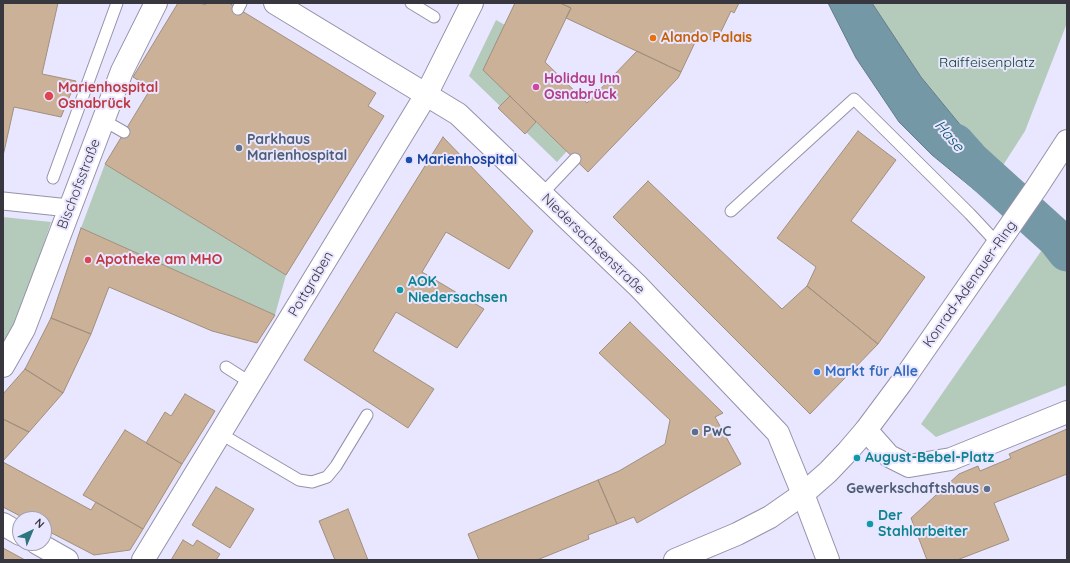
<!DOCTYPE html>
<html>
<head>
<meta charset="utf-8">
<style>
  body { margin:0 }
  #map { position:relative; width:1070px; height:563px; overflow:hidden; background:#e9e6ff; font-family:Quicksand,sans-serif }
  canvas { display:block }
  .frame { position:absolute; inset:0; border:4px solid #383740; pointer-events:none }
  .north { position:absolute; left:12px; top:511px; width:40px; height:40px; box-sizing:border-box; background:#e9e6ff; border:1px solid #a2a0b3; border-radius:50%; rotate:44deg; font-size:11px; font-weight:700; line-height:16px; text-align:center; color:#383740 }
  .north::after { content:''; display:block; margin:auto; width:14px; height:18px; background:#2e767f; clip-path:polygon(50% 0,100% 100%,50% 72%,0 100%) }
</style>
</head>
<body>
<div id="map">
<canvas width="1070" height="563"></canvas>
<div class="frame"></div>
<div class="north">N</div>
</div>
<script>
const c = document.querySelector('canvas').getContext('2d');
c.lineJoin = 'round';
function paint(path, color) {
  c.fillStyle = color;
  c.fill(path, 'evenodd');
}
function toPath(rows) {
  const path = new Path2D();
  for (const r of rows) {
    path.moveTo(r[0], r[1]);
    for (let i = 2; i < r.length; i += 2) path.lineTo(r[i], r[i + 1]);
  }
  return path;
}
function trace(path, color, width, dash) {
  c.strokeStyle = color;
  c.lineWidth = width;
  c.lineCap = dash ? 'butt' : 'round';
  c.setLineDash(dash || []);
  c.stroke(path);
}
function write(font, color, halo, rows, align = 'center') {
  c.font = font + ' Quicksand,sans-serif';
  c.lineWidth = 4;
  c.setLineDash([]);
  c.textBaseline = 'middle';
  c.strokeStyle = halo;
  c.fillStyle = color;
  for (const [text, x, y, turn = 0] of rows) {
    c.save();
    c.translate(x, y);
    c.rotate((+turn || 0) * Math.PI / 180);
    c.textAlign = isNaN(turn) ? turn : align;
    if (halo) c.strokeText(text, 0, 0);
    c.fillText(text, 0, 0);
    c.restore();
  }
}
paint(toPath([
  [872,3,1067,3,1067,23,1025,131,1000,170,962,127,921,77],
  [496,20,505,25,510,96,500,106,469,76],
  [536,122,567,151,557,162,526,132],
  [105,164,286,275,275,315,81,228],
  [3,217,51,222,18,321,3,347],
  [1046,244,1061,258,1067,273,1067,385,936,437,921,424]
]), '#b4cbbb');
const water = toPath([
  [828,3,872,3,921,77,962,127,1000,170,982,196,932,155,899,122,856,58,828,3],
  [1060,224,1067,232,1067,273,1061,258,1046,244,1060,224]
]);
paint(water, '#7598a7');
trace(water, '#637b88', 1);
trace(toPath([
  [955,143,971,161,1056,238,1067,252]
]), '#7598a7', 39);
const building = toPath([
  [3,3,58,3,42,74,76,81,61,117,14,107,3,156,3,3],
  [178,3,201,3,205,5,206,3,229,3,376,93,368,106,384,116,286,275,105,164,151,88,133,77,178,3],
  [515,3,560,3,571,8,545,62,587,103,637,51,681,72,678,78,588,172,483,70,515,3],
  [560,3,739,3,734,13,731,11,716,42,699,34,681,72,566,18,571,8,560,3],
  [510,96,536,122,525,134,498,108,510,96],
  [858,131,896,160,851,221,925,277,878,344,807,286,816,267,777,238,858,131],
  [443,137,533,231,509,269,446,232,422,272,484,309,457,348,396,312,373,351,434,389,408,428,304,360,443,137],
  [648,181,782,309,807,286,878,344,810,414,613,217,648,181],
  [81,228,275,315,257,343,212,331,109,287,91,334,51,318,81,228],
  [51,318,91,334,63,393,25,369,51,318],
  [630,322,723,413,715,417,741,464,637,523,634,517,617,524,598,480,619,471,665,444,670,420,599,353,630,322],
  [25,369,63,393,29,432,3,419,3,394,25,369],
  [185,394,215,411,182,464,146,443,165,412,171,416,185,394],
  [3,419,29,432,3,461,3,419],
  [1067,429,1067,474,994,503,1009,540,957,560,927,560,911,518,959,474,978,466,980,471,1011,458,1009,454,1067,429],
  [125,430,182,464,143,529,83,495,125,430],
  [3,462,91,510,96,502,143,529,130,550,94,555,44,529,44,519,26,519,3,507,3,462],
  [598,480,617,524,588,535,589,539,537,560,479,560,468,534,598,480],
  [216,487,254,509,230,548,192,525,216,487],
  [348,509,368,560,335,560,319,521,348,509],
  [183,540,193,546,197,540,220,554,216,560,171,560,183,540],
  [3,548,25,560,3,560,3,548]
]);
paint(building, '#cab198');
trace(building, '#a18f7d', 1);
const service = toPath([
  [411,3,434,17],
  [238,9,241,3],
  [103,120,124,132],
  [53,178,117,3],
  [541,195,575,159],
  [731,211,854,99,970,214,998,244],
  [226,367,251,383],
  [221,434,299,480,312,482,327,477,336,466,367,415]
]);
const pedestrian = toPath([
  [3,201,69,208]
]);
const minor = toPath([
  [275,3,458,114,638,286,778,433,803,494],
  [3,366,24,329,122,71,156,3],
  [866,430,889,456,909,466,951,459,1067,412],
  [3,524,20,534],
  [37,543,67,560],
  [143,560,426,95,472,3]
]);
const tertiary = toPath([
  [803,494,828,560]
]);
const primary = toPath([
  [675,560,737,534,770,517,803,494,828,472,848,451,866,430,901,383,1037,187,1067,141]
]);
trace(service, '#9592a9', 13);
trace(pedestrian, '#9592a9', 19);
trace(minor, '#9592a9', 24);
trace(tertiary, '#9592a9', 24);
trace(primary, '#9592a9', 24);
trace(service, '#fff', 11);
trace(pedestrian, '#fff', 17);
trace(minor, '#fff', 22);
trace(tertiary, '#fff', 22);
trace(primary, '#fff', 22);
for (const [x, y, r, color] of [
  [653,38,4,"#e8710a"],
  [536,87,4,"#d1479c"],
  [49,96,5,"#e0444e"],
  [239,148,4,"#5c6f8a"],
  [409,160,4,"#1a4fb4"],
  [88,260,4,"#e0444e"],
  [400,290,4,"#0f9aa8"],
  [817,372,4,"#3f7fe0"],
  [695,432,4,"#5c6f8a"],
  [857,458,4,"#0f9aa8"],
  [987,489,4,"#5c6f8a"],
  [870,524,4,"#0f9aa8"]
]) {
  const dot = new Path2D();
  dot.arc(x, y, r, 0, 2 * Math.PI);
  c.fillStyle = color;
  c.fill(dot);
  trace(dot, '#e9e6ff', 1.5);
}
write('bold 14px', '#c56008', '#e9e6ff', [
  ["Alando Palais",661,38]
], 'left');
write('14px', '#013c21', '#e9e6ff', [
  ["Raiffeisenplatz",987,63]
]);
write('bold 14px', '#b23c85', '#e9e6ff', [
  ["Holiday Inn",544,79],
  ["Osnabrück",544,95]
], 'left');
write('bold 14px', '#be3a42', '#e9e6ff', [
  ["Marienhospital",58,88],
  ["Osnabrück",58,104],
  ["Apotheke am MHO",96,260]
], 'left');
write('bold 14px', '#4e5e75', '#e9e6ff', [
  ["Parkhaus",247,140],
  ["Marienhospital",247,156],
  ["PwC",703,432],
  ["Gewerkschaftshaus",979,489,"right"]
], 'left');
write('bold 14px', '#164399', '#e9e6ff', [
  ["Marienhospital",417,160]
], 'left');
write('14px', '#383740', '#e9e6ff', [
  ["Bischofsstraße",79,184,-69],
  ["Niedersachsenstraße",593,244,44],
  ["Pottgraben",311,284,-59],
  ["Konrad-Adenauer-Ring",970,284,-55]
]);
write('bold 14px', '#0d838f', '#e9e6ff', [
  ["AOK",408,282],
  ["Niedersachsen",408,298],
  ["August-Bebel-Platz",865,458],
  ["Der",878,516],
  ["Stahlarbeiter",878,532]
], 'left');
write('bold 14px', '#366cbe', '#e9e6ff', [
  ["Markt für Alle",825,372]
], 'left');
write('italic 15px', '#0a5269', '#e9e6ff', [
  ["Hase",949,136,49]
]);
</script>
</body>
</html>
